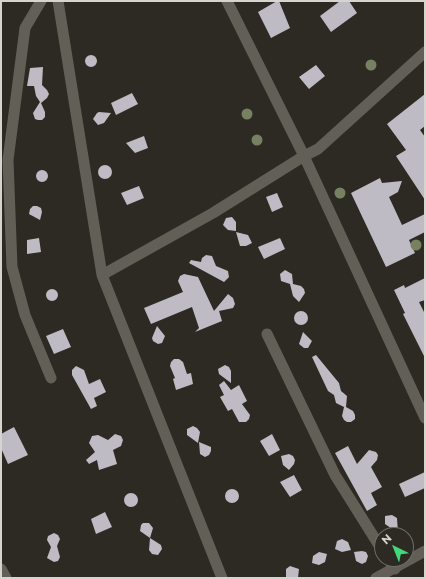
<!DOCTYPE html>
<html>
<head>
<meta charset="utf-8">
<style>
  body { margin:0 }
  #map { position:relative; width:426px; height:579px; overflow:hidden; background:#2c2a22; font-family:Montserrat,sans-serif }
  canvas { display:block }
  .frame { position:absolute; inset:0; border:2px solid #d6d4cf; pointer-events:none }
  .north { position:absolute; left:374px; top:527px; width:40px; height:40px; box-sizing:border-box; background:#2c2a22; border:1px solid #706e67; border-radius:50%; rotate:317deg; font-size:11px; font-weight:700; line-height:16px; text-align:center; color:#d6d4cf }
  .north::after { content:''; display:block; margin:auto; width:14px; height:18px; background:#42d77b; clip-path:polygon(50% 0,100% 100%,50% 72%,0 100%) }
</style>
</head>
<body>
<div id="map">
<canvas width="426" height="579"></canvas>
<div class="frame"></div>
<div class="north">N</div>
</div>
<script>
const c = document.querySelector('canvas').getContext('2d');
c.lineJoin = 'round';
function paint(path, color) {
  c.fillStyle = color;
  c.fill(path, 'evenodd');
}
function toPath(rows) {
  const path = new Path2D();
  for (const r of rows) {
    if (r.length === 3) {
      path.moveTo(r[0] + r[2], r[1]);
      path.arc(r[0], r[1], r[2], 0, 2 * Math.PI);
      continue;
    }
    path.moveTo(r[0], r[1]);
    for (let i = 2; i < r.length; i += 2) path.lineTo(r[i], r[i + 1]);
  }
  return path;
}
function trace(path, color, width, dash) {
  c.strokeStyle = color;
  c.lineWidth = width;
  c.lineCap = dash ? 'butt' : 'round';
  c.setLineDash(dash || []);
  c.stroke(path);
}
paint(toPath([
  [277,1,279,1,290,28,271,38,258,12],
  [340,1,349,1,357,13,331,32,320,16],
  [91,61,6],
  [316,65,325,76,309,89,299,77],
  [43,67,42,85,47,90,49,94,47,98,41,103,45,112,45,117,42,120,38,120,35,119,33,113,40,102,36,96,34,86,27,86,30,68],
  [132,93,138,104,116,115,111,103],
  [425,94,425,126,420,130,425,137,425,200,396,156,406,150,387,124],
  [97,113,99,112,111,113,104,123,98,125,93,119],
  [144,136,148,148,135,153,126,143],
  [105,172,7],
  [42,176,6],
  [380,178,382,183,402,181,398,192,389,197,402,225,425,214,425,232,409,240,415,253,386,267,351,193],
  [139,186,144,198,127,205,121,193],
  [277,193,283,207,272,212,266,197],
  [33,206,37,206,41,208,42,212,40,220,29,214,30,209],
  [232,217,236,222,236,231,228,230,223,225,226,218],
  [236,232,248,235,252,243,246,246,240,246],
  [39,238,41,252,27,254,27,240],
  [280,238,285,249,264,259,258,247],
  [206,255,212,256,216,266,228,271,229,277,224,282,189,263,191,260,201,262,202,258],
  [285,270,292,274,293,284,301,286,304,289,305,293,299,302,293,296,290,284,281,281,280,274],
  [184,274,198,277,214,311,228,294,233,298,235,304,233,308,219,311,222,321,195,332,199,328,192,307,151,324,144,308,183,292,178,281,180,276],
  [425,278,425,300,419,302,425,314,425,358,403,314,405,313,394,290,404,285,405,288],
  [52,295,6],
  [301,318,7],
  [157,326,165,336,162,343,158,344,153,341,152,338],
  [63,329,71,347,54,354,46,336],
  [303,332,312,341,308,348,304,348,299,344],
  [316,355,339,383,341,391,347,396,346,407,353,411,355,415,355,419,351,422,347,422,344,420,342,416,344,407,336,403,334,395,328,391,312,357],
  [174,359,179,359,183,362,187,374,191,373,193,384,176,390,173,379,175,378,170,366,171,362],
  [225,365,229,367,231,371,231,383,219,374,218,369],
  [76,366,84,370,89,384,100,379,106,392,94,398,97,406,91,409,72,375,72,370],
  [224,381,231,390,239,385,247,401,242,404,250,415,249,419,246,422,239,422,232,409,228,411,220,397,224,395,219,385],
  [193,426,197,428,200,432,198,443,187,435,187,429],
  [14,427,28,455,8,464,1,448,1,434],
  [115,434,121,436,123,440,121,446,113,450,117,464,99,470,97,460,89,464,86,460,95,452,89,443,92,436,98,435,108,440],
  [272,434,280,450,269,456,260,441],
  [199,442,211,447,211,451,209,455,205,457,200,454],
  [348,446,357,464,369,450,376,452,378,455,377,460,371,467,382,487,371,493,377,505,367,511,335,453],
  [289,454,293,456,295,460,294,464,289,470,283,465,281,456],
  [425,472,425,488,405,497,399,484],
  [294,475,302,490,290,497,280,482],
  [232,496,7],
  [131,500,7],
  [105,512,112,527,96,534,91,519],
  [392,515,397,518,398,533,385,524,385,516],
  [143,523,149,523,153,528,150,538,140,531,141,525],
  [54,533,58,535,60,539,57,546,60,557,58,561,54,562,47,558,51,547,47,540,48,536],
  [150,538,161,545,162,549,158,555,152,554,149,550],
  [342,539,348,542,351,550,342,552,335,549,337,541],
  [362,551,366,552,368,556,366,562,362,564,356,561,354,552],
  [319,552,327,554,325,562,319,565,312,563,313,556],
  [290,566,299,569,298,578,286,578,286,569]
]), '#bebbc5');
trace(toPath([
  [41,1,25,28,8,160,12,267,25,315,51,378],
  [58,1,102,275,222,578],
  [227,1,304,156,425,418],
  [102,275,213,213,304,156,318,149,425,52],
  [267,334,335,475,382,550],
  [388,559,395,569],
  [1,569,6,578],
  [376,578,425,551]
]), '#625f56', 11);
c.fillStyle = '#778061';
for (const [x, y] of [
  [371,65],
  [247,114],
  [257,140],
  [340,193],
  [416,245]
]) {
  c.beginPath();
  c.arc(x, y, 5.5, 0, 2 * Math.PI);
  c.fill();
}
</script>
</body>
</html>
